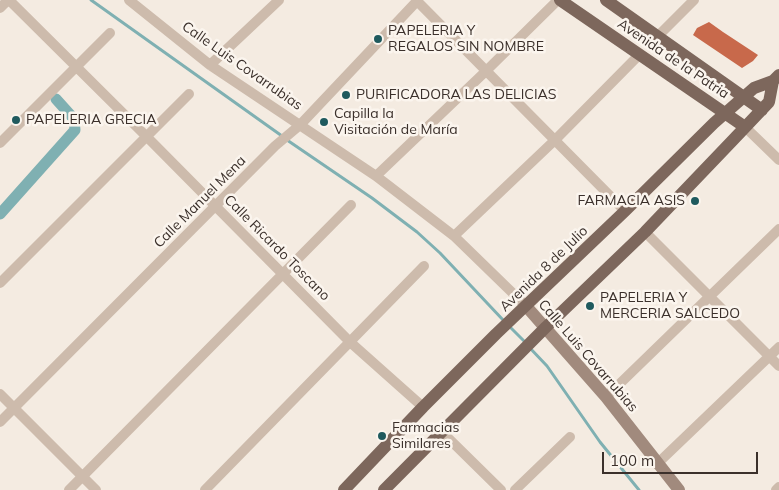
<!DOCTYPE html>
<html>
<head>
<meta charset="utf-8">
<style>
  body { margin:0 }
  #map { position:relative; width:779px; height:490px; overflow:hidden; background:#f4ebe1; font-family:Mulish,sans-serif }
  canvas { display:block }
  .scale { position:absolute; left:602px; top:452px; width:156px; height:22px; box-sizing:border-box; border:2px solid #3b302b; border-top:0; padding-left:6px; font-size:15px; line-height:18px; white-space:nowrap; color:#3b302b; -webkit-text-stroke:4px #fbf5ee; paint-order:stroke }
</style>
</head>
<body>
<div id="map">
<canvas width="779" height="490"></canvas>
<div class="scale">100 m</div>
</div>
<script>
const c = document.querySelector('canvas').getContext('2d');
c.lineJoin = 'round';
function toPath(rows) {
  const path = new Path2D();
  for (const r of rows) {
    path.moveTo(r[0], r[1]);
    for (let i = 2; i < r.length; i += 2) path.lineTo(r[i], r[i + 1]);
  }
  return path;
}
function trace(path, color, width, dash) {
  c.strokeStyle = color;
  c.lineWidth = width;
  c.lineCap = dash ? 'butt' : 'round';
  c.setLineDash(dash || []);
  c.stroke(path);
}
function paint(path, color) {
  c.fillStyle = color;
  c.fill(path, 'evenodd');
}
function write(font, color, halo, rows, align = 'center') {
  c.font = font + ' Mulish,sans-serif';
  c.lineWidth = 5;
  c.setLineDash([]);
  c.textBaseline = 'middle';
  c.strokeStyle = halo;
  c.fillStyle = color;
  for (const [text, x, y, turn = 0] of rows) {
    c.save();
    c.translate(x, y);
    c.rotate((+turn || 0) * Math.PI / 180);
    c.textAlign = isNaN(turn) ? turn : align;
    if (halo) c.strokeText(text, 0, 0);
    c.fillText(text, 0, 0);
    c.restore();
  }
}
trace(toPath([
  [91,0,282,136],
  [287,140,372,198,417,232,440,253,504,321],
  [508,325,525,342],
  [529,347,547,366,600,442,639,490]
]), '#7fb0b2', 3);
trace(toPath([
  [0,214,75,130,74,119,56,99]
]), '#7fb0b2', 11);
paint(toPath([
  [709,22,723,32,758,55,753,61,742,68,693,35,697,28]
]), '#c8694b');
trace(toPath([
  [9,0,146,136,350,342,423,407],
  [129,0,210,65,376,176,454,236,526,306],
  [416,0,625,211],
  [0,8,8,0],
  [658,36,694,0],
  [210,65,279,0],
  [745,127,779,160],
  [0,143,110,33],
  [376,176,486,71,558,0],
  [645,232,779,366],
  [454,236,555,140,639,55],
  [0,283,189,94],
  [0,394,96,490],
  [606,397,779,229],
  [0,422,275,146,300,125,418,0],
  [442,432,501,490],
  [658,463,779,347],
  [69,490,351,205],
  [205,490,424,266],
  [515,490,570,437],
  [776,490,779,487]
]), '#cdbbac', 10);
trace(toPath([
  [526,306,606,397,679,490]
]), '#a18a7d', 12);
trace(toPath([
  [560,0,745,127],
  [606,0,762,110],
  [344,490,423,407,496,334,625,211,714,123,754,88,773,81,779,75],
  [384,490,546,327,645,232,733,140,769,102,773,81]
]), '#7d675c', 12);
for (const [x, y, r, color] of [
  [378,39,5,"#1f5a5e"],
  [346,95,5,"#1f5a5e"],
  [16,120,5,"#1f5a5e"],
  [324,122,5,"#1f5a5e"],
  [695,201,5,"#1f5a5e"],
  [590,306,5,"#1f5a5e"],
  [382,436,5,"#1f5a5e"]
]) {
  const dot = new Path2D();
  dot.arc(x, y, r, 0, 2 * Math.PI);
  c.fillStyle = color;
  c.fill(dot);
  trace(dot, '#fbf5ee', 2);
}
write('14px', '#3b302b', '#fbf5ee', [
  ["PAPELERIA Y",388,31],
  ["REGALOS SIN NOMBRE",388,47],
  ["PURIFICADORA LAS DELICIAS",356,95],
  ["Capilla la",334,114],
  ["Visitación de María",334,130],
  ["PAPELERIA GRECIA",26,120],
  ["FARMACIA ASIS",685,201,"right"],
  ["PAPELERIA Y",600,298],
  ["MERCERIA SALCEDO",600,314],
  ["Farmacias",392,428],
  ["Similares",392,444]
], 'left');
write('14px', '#3b302b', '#fbf5ee', [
  ["Avenida de la Patria",673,59,34],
  ["Calle Luis Covarrubias",242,66,35],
  ["Calle Manuel Mena",200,202,-45],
  ["Calle Ricardo Toscano",277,248,45],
  ["Avenida 8 de Julio",544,269,-44],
  ["Calle Luis Covarrubias",588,356,49]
]);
</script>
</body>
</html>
